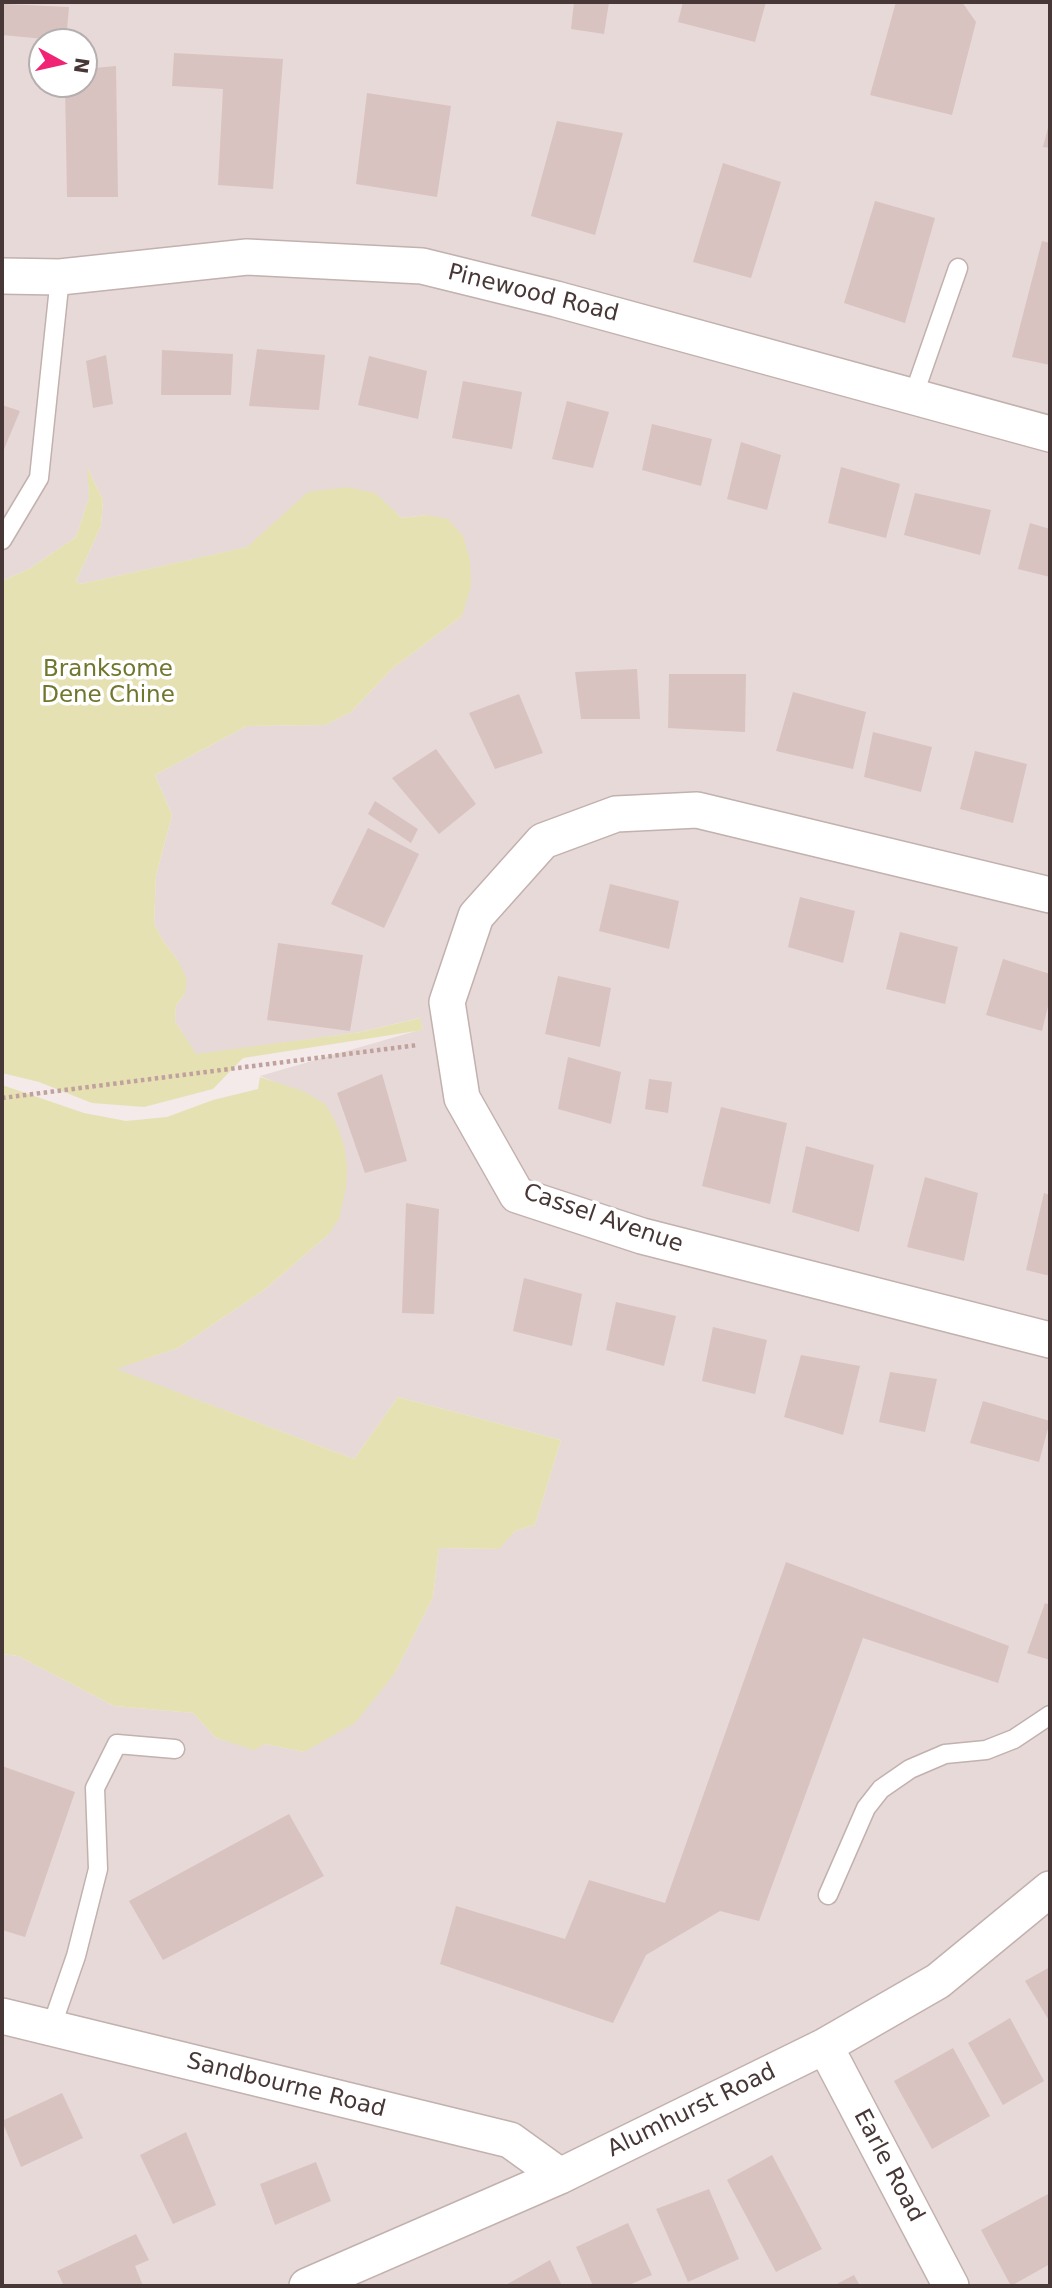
<!DOCTYPE html>
<html>
<head>
<meta charset="utf-8">
<style>
  body { margin:0 }
  #map { position:relative; width:1052px; height:2288px; overflow:hidden; background:#f3eae9; font-family:"DejaVu Sans",sans-serif }
  canvas { display:block }
  .frame { position:absolute; inset:0; border:4px solid #473837; pointer-events:none }
  .north { position:absolute; left:28px; top:28px; width:70px; height:70px; box-sizing:border-box; background:#fff; border:2px solid #b5afaf; border-radius:50%; rotate:98deg; font-size:19px; font-weight:700; line-height:28px; text-align:center; color:#473837 }
  .north::after { content:''; display:block; margin:auto; width:24px; height:32px; background:#f02374; clip-path:polygon(50% 0,100% 100%,50% 72%,0 100%) }
</style>
</head>
<body>
<div id="map">
<canvas width="1052" height="2288"></canvas>
<div class="frame"></div>
<div class="north">N</div>
</div>
<script>
const c = document.querySelector('canvas').getContext('2d');
c.lineJoin = 'round';
function paint(path, color) {
  c.fillStyle = color;
  c.fill(path, 'evenodd');
}
function toPath(rows) {
  const path = new Path2D();
  for (const r of rows) {
    path.moveTo(r[0], r[1]);
    for (let i = 2; i < r.length; i += 2) path.lineTo(r[i], r[i + 1]);
  }
  return path;
}
function trace(path, color, width, dash) {
  c.strokeStyle = color;
  c.lineWidth = width;
  c.lineCap = dash ? 'butt' : 'round';
  c.setLineDash(dash || []);
  c.stroke(path);
}
function write(font, color, halo, rows, align = 'center') {
  c.font = font + ' "DejaVu Sans",sans-serif';
  c.lineWidth = 7;
  c.setLineDash([]);
  c.textBaseline = 'middle';
  c.strokeStyle = halo;
  c.fillStyle = color;
  for (const [text, x, y, turn = 0] of rows) {
    c.save();
    c.translate(x, y);
    c.rotate((+turn || 0) * Math.PI / 180);
    c.textAlign = isNaN(turn) ? turn : align;
    if (halo) c.strokeText(text, 0, 0);
    c.fillText(text, 0, 0);
    c.restore();
  }
}
paint(toPath([
  [2,2,1050,2,1050,2286,2,2286,2,1654,18,1656,114,1706,193,1713,216,1738,254,1749,265,1744,304,1752,395,1673,433,1597,439,1548,498,1549,515,1531,535,1525,561,1440,398,1397,354,1459,115,1369,178,1348,264,1290,328,1235,277,1083,260,1076,423,1029,419,1018,361,1032,196,1055,175,1021,176,1006,185,993,179,962,162,939,154,923,156,876,172,815,155,775,247,726,325,725,351,712,393,668,462,616,427,515,402,518,375,494,308,493,248,547,81,584,76,581,101,526,103,500,88,469,89,498,76,537,29,569,2,581],
  [42,42,84,42,84,84,42,84]
]), '#e7d9d7');
paint(toPath([
  [87,467,103,500,101,526,76,581,81,584,247,547,308,492,347,487,375,493,402,518,427,515,448,519,463,536,470,560,471,586,462,616,393,668,351,712,325,725,247,726,155,775,172,815,156,876,154,923,162,939,179,962,187,980,185,993,176,1006,175,1021,196,1054,361,1032,420,1018,423,1030,243,1058,213,1089,144,1107,92,1103,39,1082,2,1073,2,581,29,569,76,537,89,498],
  [260,1077,303,1091,325,1104,335,1121,344,1144,347,1167,346,1187,339,1219,328,1235,264,1290,178,1348,116,1369,354,1459,398,1397,561,1440,535,1525,515,1531,499,1549,439,1548,433,1597,395,1673,355,1723,304,1752,265,1744,254,1750,216,1738,193,1713,114,1706,18,1656,2,1654,2,1085,84,1113,126,1121,167,1117,213,1100,258,1089]
]), '#e6e1b3');
paint(toPath([
  [574,2,609,2,604,34,571,29],
  [683,2,766,2,755,42,678,22],
  [896,2,962,2,976,22,952,115,870,95],
  [4,4,69,7,66,41,2,35],
  [174,53,283,59,273,189,218,185,223,89,172,86],
  [116,66,118,197,67,197,65,84,84,84,84,69],
  [367,93,451,106,437,197,356,184],
  [557,121,623,133,595,235,531,216],
  [1049,124,1050,124,1050,148,1043,147],
  [723,163,781,182,751,278,693,262],
  [875,201,935,218,905,323,844,303],
  [1042,241,1050,243,1050,365,1012,357],
  [257,349,325,355,319,410,249,406],
  [162,350,233,354,231,395,161,395],
  [106,355,113,404,93,408,86,361],
  [369,356,427,371,418,419,358,405],
  [463,381,522,392,512,449,452,438],
  [567,401,609,412,593,468,552,459],
  [2,405,20,411,2,454],
  [652,424,712,439,701,486,642,470],
  [741,442,781,455,767,510,727,499],
  [841,467,900,484,886,538,828,523],
  [915,493,991,510,980,555,904,535],
  [1030,523,1050,529,1050,577,1018,569],
  [637,669,640,719,581,719,575,672],
  [669,674,746,674,745,732,668,728],
  [793,692,866,712,853,769,776,751],
  [519,694,543,753,495,769,469,713],
  [873,732,932,747,921,792,864,777],
  [436,749,476,804,439,834,392,778],
  [975,751,1027,764,1013,823,960,809],
  [375,801,418,829,411,843,368,814],
  [368,828,419,854,384,928,331,904],
  [610,884,679,901,669,949,599,931],
  [800,897,855,911,843,963,788,947],
  [900,932,958,947,945,1004,886,989],
  [278,943,363,955,350,1031,267,1020],
  [1003,959,1050,974,1050,998,1042,1031,986,1015],
  [558,976,611,988,600,1047,545,1034],
  [568,1057,621,1072,611,1124,558,1109],
  [382,1074,407,1161,365,1173,337,1093],
  [649,1079,672,1082,668,1113,645,1109],
  [721,1107,787,1123,770,1204,702,1186],
  [806,1146,874,1165,859,1232,792,1212],
  [925,1177,978,1193,964,1261,907,1247],
  [1044,1193,1050,1195,1050,1276,1026,1270],
  [406,1203,439,1209,434,1314,402,1313],
  [524,1278,582,1294,572,1346,513,1331],
  [616,1302,676,1316,664,1366,606,1350],
  [713,1327,767,1340,755,1394,702,1381],
  [801,1355,860,1366,843,1435,784,1417],
  [890,1372,937,1379,925,1432,879,1422],
  [983,1401,1050,1421,1039,1462,970,1443],
  [786,1562,1009,1646,998,1683,863,1638,759,1921,720,1911,646,1955,613,2023,440,1964,456,1906,565,1939,589,1880,665,1903],
  [1045,1603,1050,1605,1050,1660,1027,1653],
  [2,1766,75,1792,25,1937,2,1930],
  [289,1814,324,1876,163,1960,129,1901],
  [1050,1967,1050,2022,1025,1981],
  [1010,2018,1044,2081,1003,2105,968,2043],
  [953,2048,990,2116,932,2149,894,2081],
  [62,2093,83,2138,21,2167,2,2121],
  [186,2132,216,2205,173,2224,140,2155],
  [772,2155,822,2249,776,2272,727,2180],
  [316,2162,331,2201,275,2225,260,2184],
  [709,2189,739,2259,688,2282,656,2209],
  [1050,2193,1050,2264,1011,2286,981,2230],
  [628,2223,652,2275,627,2286,593,2286,576,2247],
  [136,2234,149,2260,135,2266,143,2286,64,2286,57,2271],
  [550,2260,562,2286,504,2286],
  [854,2275,860,2286,833,2286]
]), '#d8c3c1');
const lane = toPath([
  [913,397,958,268],
  [2,540,39,478,60,277],
  [828,1895,866,1808,881,1789,910,1769,945,1754,986,1750,1014,1739,1050,1715],
  [51,2028,76,1956,98,1869,95,1788,117,1744,175,1749]
]);
const street = toPath([
  [2,276,60,277,247,257,422,266,556,299,1050,434],
  [1050,895,697,810,616,814,543,841,476,916,447,1002,462,1098,517,1195,642,1236,1050,1340],
  [2,2016,510,2140,560,2176],
  [825,2046,951,2286],
  [307,2286,560,2176,825,2046,938,1981,1050,1889]
]);
trace(lane, '#c2b1ae', 21);
trace(street, '#c2b1ae', 38);
trace(toPath([
  [2,1098,418,1045]
]), '#c0a19d', 4.5, [3.5, 3.5]);
trace(lane, '#fff', 18);
trace(street, '#fff', 35);
write('23px', '#473837', '#fff', [
  ["Pinewood Road",533,294,14],
  ["Cassel Avenue",603,1219,19],
  ["Sandbourne Road",286,2086,14],
  ["Alumhurst Road",692,2111,-26],
  ["Earle Road",888,2166,62]
]);
write('23px', '#71762d', '#fff', [
  ["Branksome",108,670],
  ["Dene Chine",108,696]
]);
</script>
</body>
</html>
